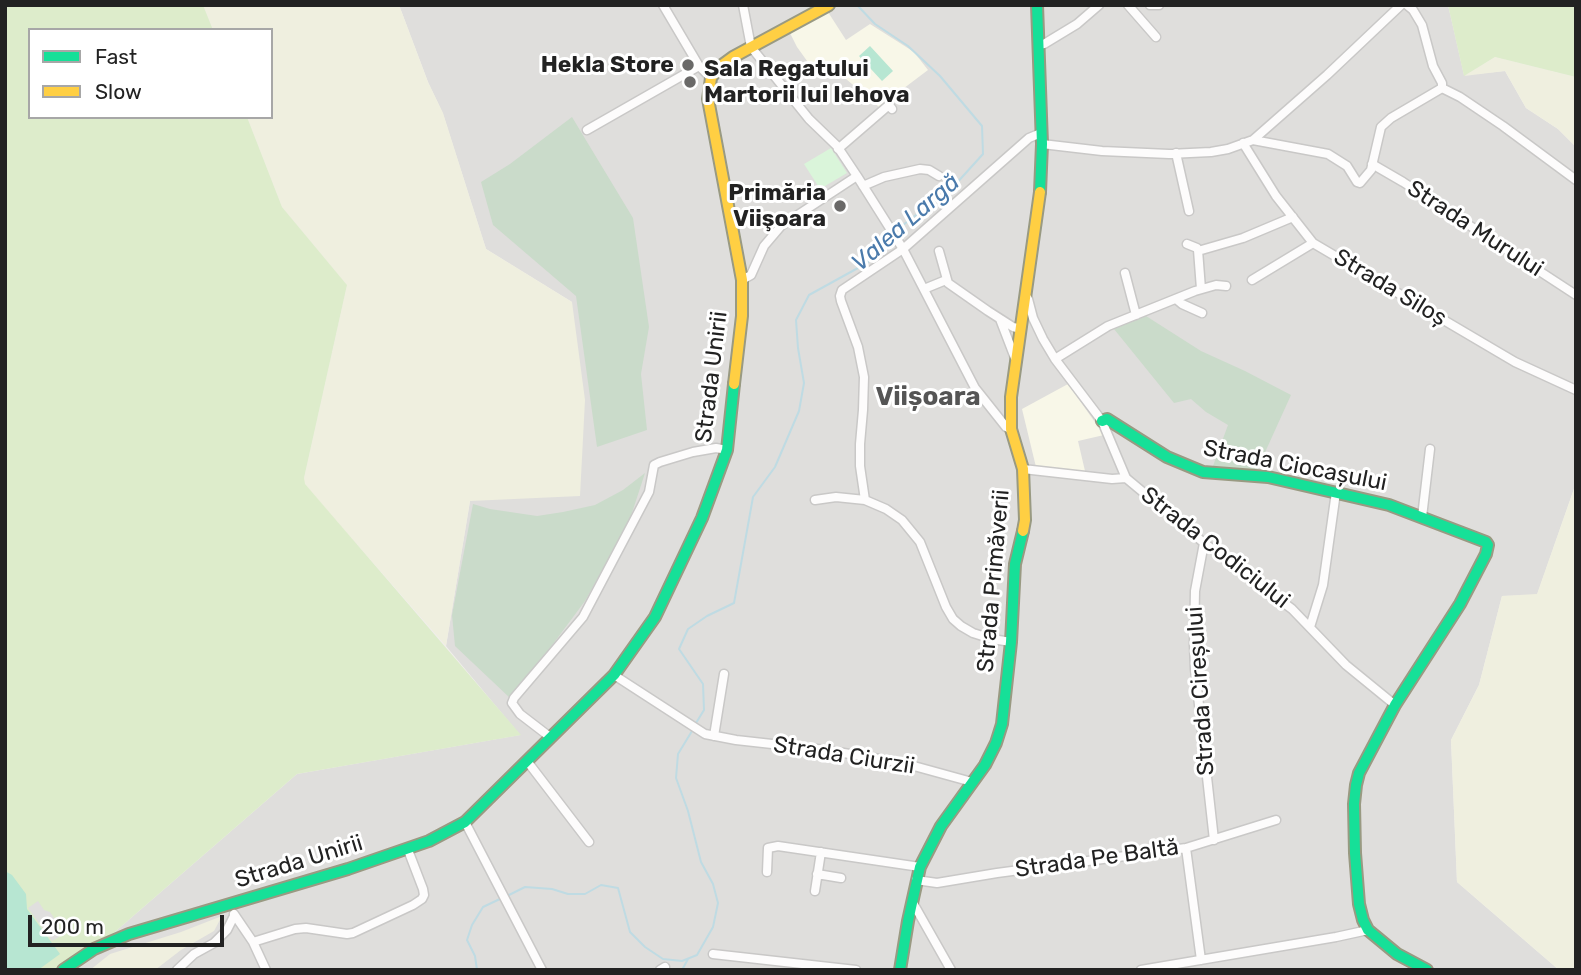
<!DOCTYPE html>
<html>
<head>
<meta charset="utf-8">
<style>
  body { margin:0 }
  #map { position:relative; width:1581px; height:975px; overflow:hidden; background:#f0eeeb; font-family:Rubik,sans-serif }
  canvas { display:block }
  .frame { position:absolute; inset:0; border:7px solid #222; pointer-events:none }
  .legend { position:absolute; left:28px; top:28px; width:245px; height:91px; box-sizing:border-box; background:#fff; border:2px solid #a7a7a7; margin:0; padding:9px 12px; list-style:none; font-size:21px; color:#222 }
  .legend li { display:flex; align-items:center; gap:14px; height:35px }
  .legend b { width:35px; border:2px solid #a7a7a7 }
  .scale { position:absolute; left:28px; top:915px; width:196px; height:32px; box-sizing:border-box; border:4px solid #222; border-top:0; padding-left:9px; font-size:21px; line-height:24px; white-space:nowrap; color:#222; -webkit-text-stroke:5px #fff; paint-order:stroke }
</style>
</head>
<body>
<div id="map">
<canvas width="1581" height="975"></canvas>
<div class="frame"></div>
<ul class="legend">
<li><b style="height:9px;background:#16e098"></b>Fast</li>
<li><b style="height:9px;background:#ffcf43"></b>Slow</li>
</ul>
<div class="scale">200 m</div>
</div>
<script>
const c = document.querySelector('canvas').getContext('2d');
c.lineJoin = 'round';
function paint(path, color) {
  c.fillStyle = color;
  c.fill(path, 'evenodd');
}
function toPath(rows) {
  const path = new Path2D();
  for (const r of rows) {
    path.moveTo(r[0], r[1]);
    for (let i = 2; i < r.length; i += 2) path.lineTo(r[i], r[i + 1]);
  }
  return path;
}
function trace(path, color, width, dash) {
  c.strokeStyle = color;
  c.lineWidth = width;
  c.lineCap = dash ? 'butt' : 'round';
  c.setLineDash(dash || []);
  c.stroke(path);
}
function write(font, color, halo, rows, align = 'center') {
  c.font = font + ' Rubik,sans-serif';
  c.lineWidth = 6;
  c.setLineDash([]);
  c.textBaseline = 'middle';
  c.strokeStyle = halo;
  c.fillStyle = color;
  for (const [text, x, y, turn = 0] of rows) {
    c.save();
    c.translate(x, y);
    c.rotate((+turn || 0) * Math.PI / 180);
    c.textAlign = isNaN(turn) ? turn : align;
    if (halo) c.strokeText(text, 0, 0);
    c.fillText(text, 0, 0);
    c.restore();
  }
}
paint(toPath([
  [399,5,1448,5,1464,75,1505,71,1526,108,1558,129,1576,147,1576,483,1537,595,1502,596,1479,685,1451,740,1457,882,1559,970,71,970,297,774,520,735,446,646,470,501,572,302,486,249,443,114,428,82]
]), '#dfdedc');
paint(toPath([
  [828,12,846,40,870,24,914,52,928,70,879,107,826,62,815,72,797,47,790,33],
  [1068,384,1104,435,1078,441,1085,471,1036,467,1022,409]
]), '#f8f7e8');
paint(toPath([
  [203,5,399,5,428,82,443,113,486,249,572,302,585,400,580,496,470,501,446,646,304,484,304,478,347,285,282,207,247,117,271,117,271,30,213,30],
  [1495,57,1576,77,1576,147,1558,129,1526,108,1505,71,1464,76],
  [1576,483,1576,970,1559,970,1457,882,1451,740,1479,685,1502,596,1537,594],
  [222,916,214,931,181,950,155,970,90,970,110,954,181,932]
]), '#efefdf');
paint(toPath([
  [5,5,203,5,213,30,30,30,30,117,247,117,282,207,347,285,304,478,305,484,521,735,297,774,71,970,5,970],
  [1448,5,1576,5,1576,77,1495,57,1464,76]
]), '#ddeccb');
paint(toPath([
  [572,117,633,218,649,327,641,374,647,430,597,447,576,296,493,225,481,182,510,164],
  [1146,316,1201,351,1245,371,1291,395,1257,470,1213,466,1228,425,1206,412,1191,399,1174,403,1114,329],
  [645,473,629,522,585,601,550,648,510,698,455,646,452,615,473,504,490,509,537,516,563,512,595,505,623,490]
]), '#cadbca');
paint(toPath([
  [831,148,847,173,820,189,804,164]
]), '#daf5da');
paint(toPath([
  [870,46,893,71,882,81,859,56],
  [5,871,12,875,26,894,27,909,60,954,38,970,5,970]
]), '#b7e6d2');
paint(toPath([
  [38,901,44,910,50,912,59,925,58,928,55,931,59,937,52,941,28,908]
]), '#e0dfde');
trace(toPath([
  [857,5,875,24,908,46,940,76,982,126,983,154,954,186,903,225,896,233],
  [696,723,704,710,703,684,679,649,688,629,707,616,734,603,753,497,775,467,799,411,804,383,798,348,796,320,809,295,867,263,892,237],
  [507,896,525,887,552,889,568,894,585,894,601,885,618,888,630,932,645,947,663,959,682,961,697,955,713,927,718,903,713,884,701,862,688,811,676,778,678,754,692,731],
  [477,970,475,956,467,940,472,925,483,907,502,898],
  [682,970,688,959]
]), '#bfdbe3', 2);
const street = toPath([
  [663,5,699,66,711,78],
  [743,5,751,47,809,119,837,146,857,176,903,249,975,388,1006,427,1011,429],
  [1128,5,1156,37],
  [1150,5,1159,5],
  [1407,5,1413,10,1422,25,1433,66,1442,83,1442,88],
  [1038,45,1044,44,1077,24,1099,5],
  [1442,88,1460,97,1503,126,1576,180],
  [587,130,699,66],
  [1253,140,1327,75,1401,5],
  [1243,143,1276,196,1313,243,1515,362,1576,390],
  [1042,144,1102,151,1169,154,1211,152,1228,149,1253,140,1328,154,1347,166,1357,182,1360,183,1371,170,1381,127,1391,118,1442,88],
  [838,149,889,105,892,109],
  [1176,153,1189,211],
  [1372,164,1403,182,1576,295],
  [863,186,884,177,920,169,929,170,939,176],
  [1187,244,1197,248,1198,250,1201,289],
  [939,251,948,283,988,311,1013,327,1021,329],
  [1198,251,1243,238,1293,217],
  [1125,273,1136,315],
  [742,280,751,275,764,246,781,226,857,176],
  [1252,280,1313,243],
  [924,289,946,280],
  [1026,296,1028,299,1033,318,1043,339,1055,359,1102,421,1126,478,1204,543,1292,609,1346,665,1395,705],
  [1176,299,1182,304,1202,313],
  [1000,319,1015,358],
  [1055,359,1108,326,1195,291,1216,285,1226,286],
  [1023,469,1112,479,1126,478],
  [815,500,836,497,865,500,886,509,902,520,920,542,946,607,953,619,961,626,973,633,992,639,1011,642],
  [865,500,860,466,860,444,863,410,864,377,858,347,841,301,840,296,842,290,903,249,1029,138,1041,133],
  [1422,517,1430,449],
  [1204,543,1195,591,1194,644,1195,669,1214,840],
  [1310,627,1323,585,1336,492],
  [614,675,705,734,736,740,826,750,903,763,972,782],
  [714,736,724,674],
  [550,737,520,714,512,703,514,698,583,617,649,492,654,465,660,462,693,452,716,448,727,450],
  [527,761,589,842],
  [465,822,542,970],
  [1186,848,1201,960],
  [767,872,768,848,778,846,920,867],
  [817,874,841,878],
  [916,880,937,883,997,873,1186,848,1276,820],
  [815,891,821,852],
  [913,903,951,970],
  [234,914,253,942,266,970],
  [253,942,295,929,306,928,347,934,353,933,413,905,422,899,424,895,423,889,408,850],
  [713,954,856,970],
  [177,970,194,954,214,943,227,930,234,916],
  [660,970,665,967],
  [1141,970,1336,937,1368,930]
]);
const fast = toPath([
  [1037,5,1042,144,1040,192],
  [1102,421,1107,419,1167,457,1203,472,1268,477,1389,505,1486,542,1488,545,1486,554,1460,604,1395,705,1359,773,1356,785,1354,804,1355,853,1359,904,1363,920,1368,930,1397,954,1427,970],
  [63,970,94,949,129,934,348,869,429,841,465,822,614,675,655,617,702,518,727,450,734,384],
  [900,970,908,921,920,867,941,826,985,765,996,743,1002,724,1011,642,1015,564,1023,531]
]);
const slow = toPath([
  [734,384,742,316,742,280,708,99,711,78,718,68,733,57,829,5],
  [1023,531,1025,520,1023,469,1011,429,1011,397,1040,192]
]);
trace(street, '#c9c8c7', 11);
trace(fast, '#999a82', 14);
trace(slow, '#999a82', 14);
trace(street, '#fdfcfc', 8);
trace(fast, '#16e098', 10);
trace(slow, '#ffcf43', 10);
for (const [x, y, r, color] of [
  [688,65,7,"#6a6968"],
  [690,82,7,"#6a6968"],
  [840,206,7,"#6a6968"]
]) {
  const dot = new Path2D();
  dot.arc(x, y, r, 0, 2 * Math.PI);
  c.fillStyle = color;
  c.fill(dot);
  trace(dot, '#fff', 2.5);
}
write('bold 23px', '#222', '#fff', [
  ["Hekla Store",674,65],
  ["Sala Regatului",704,69,"left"],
  ["Martorii lui Iehova",704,95,"left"],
  ["Primăria",826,193],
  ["Viişoara",826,219]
], 'right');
write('23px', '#222', '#fff', [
  ["Strada Murului",1475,229,33],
  ["Strada Siloș",1390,288,31],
  ["Strada Unirii",712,377,-83],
  ["Strada Ciocașului",1295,466,11],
  ["Strada Codiciului",1215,548,38],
  ["Strada Primăverii",994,581,-85],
  ["Strada Cireșului",1201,691,-94],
  ["Strada Ciurzii",844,756,9],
  ["Strada Pe Baltă",1097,859,-8],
  ["Strada Unirii",299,862,-17]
]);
write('italic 24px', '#4a7aab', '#fff', [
  ["Valea Largă",906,223,-41]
]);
write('bold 26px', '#555', '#fff', [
  ["Viișoara",928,397]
]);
</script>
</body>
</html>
